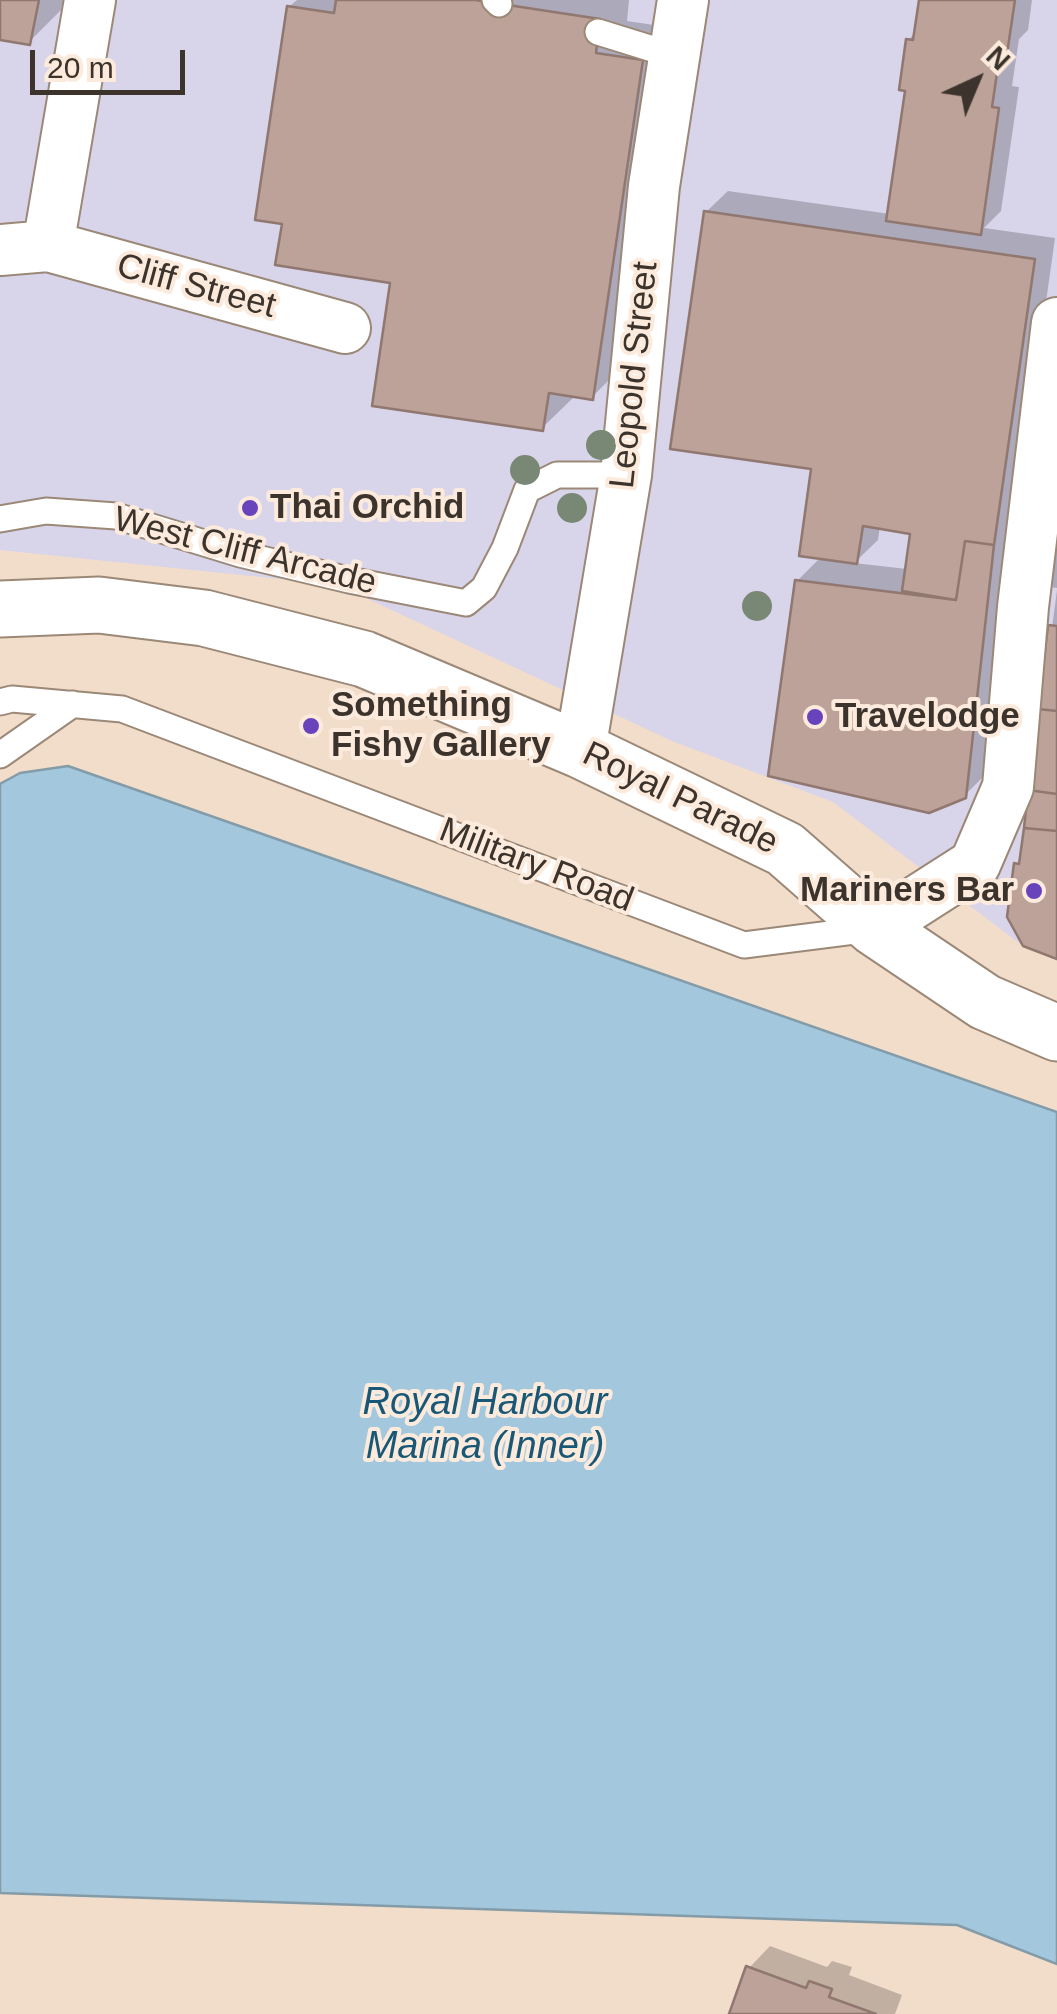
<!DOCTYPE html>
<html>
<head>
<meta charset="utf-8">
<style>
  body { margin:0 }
  #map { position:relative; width:1057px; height:2014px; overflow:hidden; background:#f2ddcb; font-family:Helvetica,sans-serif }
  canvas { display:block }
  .north { position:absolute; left:927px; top:30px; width:100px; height:100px; -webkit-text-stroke:8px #fcebdd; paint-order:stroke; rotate:44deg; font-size:28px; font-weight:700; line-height:40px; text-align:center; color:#3b332c }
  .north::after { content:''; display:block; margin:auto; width:35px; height:45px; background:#3b332c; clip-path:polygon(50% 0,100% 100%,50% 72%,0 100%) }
  .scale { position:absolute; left:30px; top:50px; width:155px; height:45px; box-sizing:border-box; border:5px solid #3b332c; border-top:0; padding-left:12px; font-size:30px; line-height:35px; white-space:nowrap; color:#3b332c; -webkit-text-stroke:8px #fcebdd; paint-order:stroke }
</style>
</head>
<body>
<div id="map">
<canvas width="1057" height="2014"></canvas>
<div class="north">N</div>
<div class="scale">20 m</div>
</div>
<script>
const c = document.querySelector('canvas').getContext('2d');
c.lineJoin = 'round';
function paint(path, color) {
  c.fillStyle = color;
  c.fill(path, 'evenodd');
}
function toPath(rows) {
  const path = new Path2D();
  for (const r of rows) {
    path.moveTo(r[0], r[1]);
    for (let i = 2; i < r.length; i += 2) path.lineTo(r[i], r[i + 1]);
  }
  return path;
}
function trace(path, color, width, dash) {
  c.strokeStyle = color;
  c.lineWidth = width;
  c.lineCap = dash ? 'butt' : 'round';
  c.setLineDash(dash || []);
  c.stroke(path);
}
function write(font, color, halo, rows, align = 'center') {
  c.font = font + ' Helvetica,sans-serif';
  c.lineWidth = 8;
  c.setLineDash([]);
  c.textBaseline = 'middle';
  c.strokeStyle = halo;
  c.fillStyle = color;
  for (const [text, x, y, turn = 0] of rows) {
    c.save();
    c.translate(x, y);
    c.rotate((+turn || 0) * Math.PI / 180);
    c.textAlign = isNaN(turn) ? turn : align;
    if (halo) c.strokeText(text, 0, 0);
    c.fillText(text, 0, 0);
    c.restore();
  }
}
paint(toPath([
  [0,0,1057,0,1057,959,1023,946,833,802,672,741,338,585,0,550]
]), '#d8d4ea');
const water = toPath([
  [68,766,1057,1112,1057,1964,957,1925,0,1893,0,784,20,773,68,766]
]);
paint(water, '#a3c7dd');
trace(water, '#849ba8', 2.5);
paint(toPath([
  [0,0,63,0,61,10,29,42,0,38],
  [297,0,629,0,627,21,674,28,624,365,592,397,576,395,542,428,393,280,285,222,289,7],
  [921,0,1032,0,1028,30,1019,39,1012,86,1019,87,1001,211,984,228,1055,238,1015,522,986,774,964,796,797,581,822,556,814,467,706,212,728,191,890,214,908,89,908,40,917,31],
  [880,526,913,531,907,569,854,563,878,540],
  [1057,539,1057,588,1050,587],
  [1057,590,1057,957,1016,865,1022,858],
  [770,1946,827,1967,832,1961,852,1967,849,1975,902,1995,895,2014,727,2014,734,2007,749,1968]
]), '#0003');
const building = toPath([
  [0,0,39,0,30,45,0,40,0,0],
  [336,0,475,0,600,19,596,53,643,60,593,400,549,393,543,431,372,406,390,283,275,265,282,224,255,220,287,6,334,13,336,0],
  [919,0,1015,0,1007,54,1000,53,992,107,999,108,981,235,886,221,905,91,899,90,906,39,913,40,919,0],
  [704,211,1035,259,994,545,965,541,956,600,902,591,910,534,863,526,857,564,799,556,811,469,670,449,704,211],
  [965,541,994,545,966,798,929,813,768,776,795,580,956,600,965,541],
  [1048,625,1057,626,1057,711,1038,709,1048,625],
  [1038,709,1057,711,1057,794,1028,790,1038,709],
  [1028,790,1057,794,1057,831,1024,828,1028,790],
  [1024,828,1057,831,1057,959,1023,946,1007,917,1014,863,1019,864,1024,828],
  [746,1966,806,1988,809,1981,832,1989,829,1997,876,2014,729,2014,746,1966]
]);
paint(building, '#bca299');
trace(building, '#90776f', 2.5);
const lane = toPath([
  [495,0,499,4],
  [598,32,672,55],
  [0,519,46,511,116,516,240,554,349,580,466,603,484,588,505,548,527,490,557,475,626,475],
  [0,702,12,699,122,709,744,945,870,929],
  [0,755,73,704]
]);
const street = toPath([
  [48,246,90,0],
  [0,250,48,246,345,328],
  [580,750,626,475,654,186,683,0],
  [875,928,975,864,1008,787,1023,607,1057,323]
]);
const secondary = toPath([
  [0,609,99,605,204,618,364,659,580,750,785,849,875,928,985,1002,1057,1033]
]);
trace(lane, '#9b8877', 29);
trace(street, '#9b8877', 54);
trace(secondary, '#9b8877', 59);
trace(lane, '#fff', 25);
trace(street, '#fff', 50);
trace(secondary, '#fff', 55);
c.fillStyle = '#788874';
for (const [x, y] of [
  [601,445],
  [525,470],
  [572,508],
  [757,606]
]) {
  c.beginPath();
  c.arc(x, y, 15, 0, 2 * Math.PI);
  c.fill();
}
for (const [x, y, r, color] of [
  [250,508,10,"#6843bb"],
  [815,717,10,"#6843bb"],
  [311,726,10,"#6843bb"],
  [1034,891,10,"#6843bb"]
]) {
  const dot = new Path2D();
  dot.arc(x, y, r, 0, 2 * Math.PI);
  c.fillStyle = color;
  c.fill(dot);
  trace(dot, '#fcebdd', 4);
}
write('35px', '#3b332c', '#fcebdd', [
  ["Cliff Street",196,287,15],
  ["Leopold Street",635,375,-84],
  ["West Cliff Arcade",245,552,14],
  ["Royal Parade",680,799,26],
  ["Military Road",536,866,21]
]);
write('bold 35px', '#3b332c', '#fcebdd', [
  ["Thai Orchid",270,508],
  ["Something",331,706],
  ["Fishy Gallery",331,746],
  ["Travelodge",835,717],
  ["Mariners Bar",1014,891,"right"]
], 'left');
write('italic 38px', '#185776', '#fcebdd', [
  ["Royal Harbour",485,1403],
  ["Marina (Inner)",485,1447]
]);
</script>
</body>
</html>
